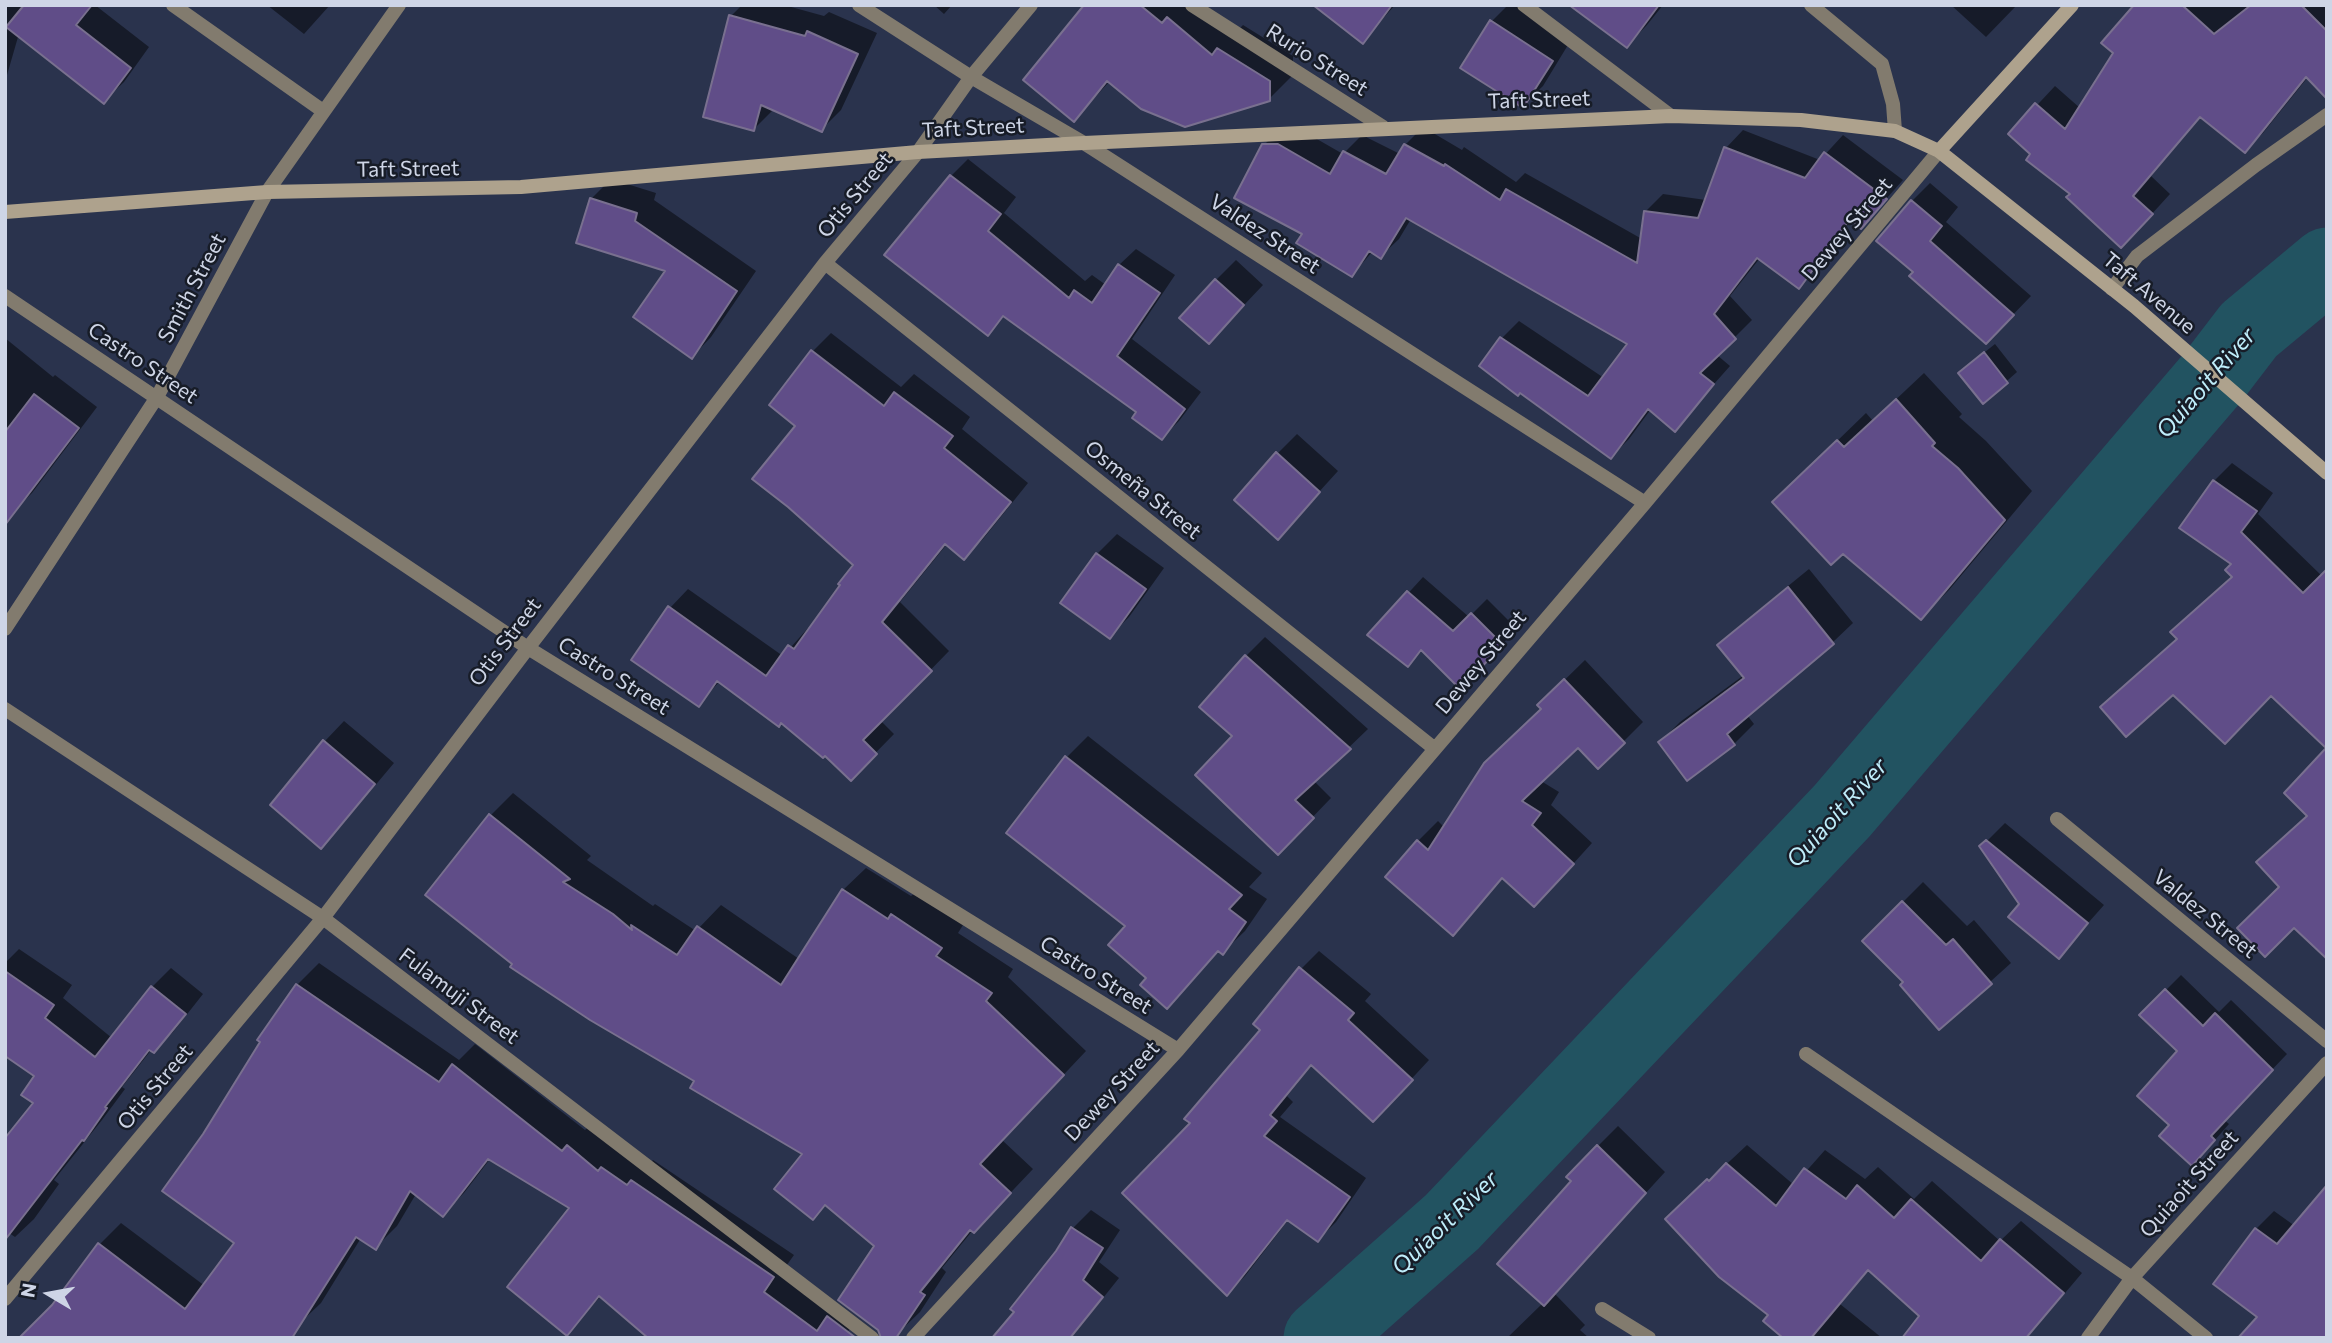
<!DOCTYPE html>
<html>
<head>
<meta charset="utf-8">
<style>
  body { margin:0 }
  #map { position:relative; width:2332px; height:1343px; overflow:hidden; background:#2a334d; font-family:Commissioner,sans-serif }
  canvas { display:block }
  .frame { position:absolute; inset:0; border:7px solid #ced5e6; pointer-events:none }
  .north { position:absolute; left:14px; top:1259px; width:70px; height:70px; -webkit-text-stroke:5px #171c27; paint-order:stroke; rotate:280deg; font-size:19px; font-weight:700; line-height:28px; text-align:center; color:#ced5e6 }
  .north::after { content:''; display:block; margin:auto; width:24px; height:32px; background:#ced5e6; clip-path:polygon(50% 0,100% 100%,50% 72%,0 100%) }
</style>
</head>
<body>
<div id="map">
<canvas width="2332" height="1343"></canvas>
<div class="frame"></div>
<div class="north">N</div>
</div>
<script>
const c = document.querySelector('canvas').getContext('2d');
c.lineJoin = 'round';
function paint(path, color) {
  c.fillStyle = color;
  c.fill(path, 'evenodd');
}
function toPath(rows) {
  const path = new Path2D();
  for (const r of rows) {
    path.moveTo(r[0], r[1]);
    for (let i = 2; i < r.length; i += 2) path.lineTo(r[i], r[i + 1]);
  }
  return path;
}
function trace(path, color, width, dash) {
  c.strokeStyle = color;
  c.lineWidth = width;
  c.lineCap = dash ? 'butt' : 'round';
  c.setLineDash(dash || []);
  c.stroke(path);
}
function write(font, color, halo, rows, align = 'center') {
  c.font = font + ' Commissioner,sans-serif';
  c.lineWidth = 5;
  c.setLineDash([]);
  c.textBaseline = 'middle';
  c.strokeStyle = halo;
  c.fillStyle = color;
  for (const [text, x, y, turn = 0] of rows) {
    c.save();
    c.translate(x, y);
    c.rotate((+turn || 0) * Math.PI / 180);
    c.textAlign = isNaN(turn) ? turn : align;
    if (halo) c.strokeText(text, 0, 0);
    c.fillText(text, 0, 0);
    c.restore();
  }
}
paint(toPath([
  [5,5,19,5,23,9,26,5,95,5,149,47,124,82,104,101,18,37,5,82],
  [267,5,330,5,304,34],
  [742,5,784,5,824,16,829,12,877,33,841,110,821,130,774,109,754,129,731,16],
  [934,5,952,5,944,14],
  [1086,5,1206,5,1237,31,1243,25,1293,56,1293,75,1269,99,1110,81,1074,120],
  [1316,5,1395,5,1363,41],
  [1508,5,1517,5,1571,40,1543,86,1523,105,1492,21],
  [1589,5,1663,5,1647,25,1627,46],
  [1951,5,2017,5,1986,37],
  [2136,5,2327,5,2327,94,2308,77,2263,133,2245,151,2201,116,2151,176,2170,194,2140,227,2072,193,2010,134,2055,86,2080,108,2116,53],
  [1282,127,1296,127,1343,154,1362,135,1400,154,1405,145,1423,127,1462,150,1464,147,1516,182,1525,173,1642,239,1645,212,1663,194,1706,200,1726,148,1743,130,1820,160,1843,135,1903,180,1861,227,1852,219,1816,269,1799,287,1760,258,1730,296,1752,320,1717,355,1730,366,1674,429,1651,409,1629,439,1611,457,1502,338,1519,321,1604,378,1629,343,1411,219,1399,239,1381,256,1373,251,1352,275,1304,233,1264,145],
  [968,159,1016,197,1004,213,1085,281,1092,275,1106,285,1119,265,1136,249,1175,275,1132,339,1201,392,1179,421,1162,438,1138,411,1005,315,988,333,887,255,951,176],
  [611,179,656,193,654,200,756,271,711,337,692,357,667,270,591,199],
  [1930,183,1958,207,1946,222,2031,296,2004,324,1915,272,1912,201],
  [1236,260,1263,285,1209,342,1216,280],
  [831,333,901,387,914,374,970,417,962,429,1028,483,983,539,964,558,947,544,900,602,949,651,881,721,894,734,851,778,825,754,782,721,720,681,698,705,670,608,688,589,783,656,808,628,810,629,856,565,797,426,813,351],
  [5,338,53,377,55,375,97,407,32,493,12,513,5,507],
  [1995,344,2017,372,1983,402,1970,364],
  [1924,373,1962,414,1959,417,1986,441,2032,491,1949,590,1921,618,1802,475,1866,413,1873,421],
  [1297,434,1338,471,1278,537,1277,454],
  [2232,463,2273,493,2258,514,2322,576,2271,694,2173,693,2102,707,2178,638,2172,632,2233,576,2233,564,2181,528,2214,481],
  [1117,534,1164,568,1129,617,1109,637,1062,602,1097,554],
  [1809,569,1853,623,1833,642,1747,715,1754,724,1734,744,1660,742,1680,722,1744,675,1719,645,1739,626],
  [1423,577,1469,617,1487,599,1517,629,1460,687,1423,650,1408,664,1370,635],
  [1265,637,1368,729,1314,781,1331,798,1278,853,1235,736,1246,656],
  [1585,660,1643,722,1598,767,1578,746,1541,781,1559,792,1551,805,1592,843,1554,885,1504,877,1453,933,1418,841,1438,821,1445,828,1543,709,1539,705],
  [344,721,394,763,341,826,321,846,272,805,325,741],
  [1088,736,1262,873,1249,887,1267,899,1245,931,1223,952,1220,950,1167,1007,1148,978,1066,758],
  [513,793,591,856,587,860,653,906,655,904,696,931,721,905,799,959,843,890,866,868,911,896,915,893,963,925,958,933,1013,969,1008,977,1086,1051,1002,1140,1033,1169,996,1208,973,1230,942,1268,946,1272,920,1312,897,1334,877,1246,826,1204,813,1218,805,1153,697,1080,514,964,490,816],
  [2005,823,2104,905,2058,957,1981,847],
  [1923,882,1967,926,1974,920,2011,963,1939,1028,1905,982,1864,941],
  [19,949,72,985,63,998,112,1038,152,987,171,968,203,994,173,1032,154,1051,152,1049,122,1087,125,1089,102,1120,54,1180,59,1184,34,1219,15,1237,9,1233,35,1103,37,1076,5,1053,5,963],
  [1319,951,1371,994,1365,1001,1429,1060,1391,1101,1313,1064,1287,1096,1293,1102,1280,1117,1366,1178,1336,1222,1318,1240,1289,1219,1245,1276,1227,1294,1192,1123,1262,1030,1301,969],
  [319,963,459,1060,475,1044,585,1130,590,1125,649,1164,653,1160,794,1255,784,1269,855,1322,843,1338,601,1296,567,1333,572,1208,490,1159,464,1193,443,1214,416,1194,397,1226,376,1247,361,1238,321,1303,302,1321,54,1305,100,1244,121,1223,205,1286,236,1243,205,1135,262,1041,260,1040,297,985],
  [2181,975,2219,1012,2231,1000,2287,1054,2224,1120,2229,1124,2207,1149,2171,1125,2179,1051,2166,990],
  [1618,1126,1665,1172,1554,1293,1585,1325,1580,1330,1589,1338,1507,1338,1543,1303,1574,1181,1598,1146],
  [1747,1145,1794,1185,1825,1150,1865,1179,1878,1167,1914,1199,1932,1181,2000,1241,2021,1221,2082,1273,2027,1338,1904,1338,1922,1316,1870,1269,1840,1304,1882,1338,1786,1338,1770,1314,1668,1219],
  [1091,1210,1120,1230,1099,1262,1119,1278,1071,1338,994,1338,1017,1312,1073,1228],
  [2274,1211,2295,1226,2259,1316,2256,1229]
]), '#0007');
trace(toPath([
  [1321,1338,1452,1222,1842,811,2213,377,2249,330,2327,265]
]), '#225361', 75);
const building = toPath([
  [24,5,92,5,76,25,131,68,104,104,6,27,24,5],
  [1084,5,1140,5,1162,23,1167,17,1212,55,1217,48,1270,81,1270,101,1185,127,1141,109,1107,81,1074,122,1023,80,1084,5],
  [1313,5,1392,5,1363,44,1313,5],
  [1569,5,1659,5,1627,48,1569,5],
  [2134,5,2182,5,2214,34,2251,5,2301,5,2327,31,2327,99,2306,77,2245,153,2200,117,2133,196,2153,214,2121,248,2066,197,2070,194,2026,160,2030,154,2008,134,2035,103,2065,129,2113,53,2101,43,2134,5],
  [729,15,805,36,807,31,858,54,822,132,761,105,754,131,703,117,729,15],
  [1490,20,1553,61,1523,108,1460,68,1490,20],
  [1262,144,1278,144,1330,174,1343,151,1386,174,1404,144,1444,166,1445,164,1500,200,1506,189,1637,263,1644,211,1698,218,1724,147,1805,178,1824,152,1887,199,1861,229,1850,219,1799,289,1757,258,1714,314,1736,339,1700,373,1714,384,1675,432,1648,409,1611,459,1520,393,1518,396,1479,366,1500,337,1588,396,1627,344,1406,218,1381,259,1369,251,1352,277,1296,243,1302,234,1234,198,1262,144],
  [950,175,1001,214,988,231,1069,298,1074,290,1092,303,1118,264,1160,293,1117,356,1185,409,1162,440,1132,418,1136,412,1003,316,988,336,884,255,950,175],
  [590,198,637,213,635,221,737,291,692,359,633,317,665,271,576,243,590,198],
  [1911,200,1942,226,1930,241,2014,315,1986,344,1909,276,1913,272,1876,241,1911,200],
  [1215,279,1244,305,1209,344,1179,318,1215,279],
  [811,350,884,406,894,392,953,436,944,448,1011,502,964,560,945,544,882,622,932,671,863,740,877,754,851,781,825,756,823,758,781,723,779,727,717,681,699,707,631,660,668,606,766,676,788,645,794,649,840,585,838,584,853,565,788,507,752,479,795,426,769,405,811,350],
  [1984,352,2008,383,1983,404,1958,373,1984,352],
  [34,394,79,428,5,525,5,432,34,394],
  [1896,399,1935,443,1932,446,1958,468,2005,520,1921,620,1843,554,1831,565,1772,502,1837,440,1844,447,1896,399],
  [1276,452,1320,492,1278,540,1234,500,1276,452],
  [2213,480,2257,511,2241,532,2303,593,2327,569,2327,959,2294,928,2265,957,2237,928,2279,887,2256,862,2307,816,2284,793,2326,748,2271,696,2225,744,2173,695,2126,737,2100,707,2177,639,2170,632,2232,577,2225,570,2231,564,2179,528,2213,480],
  [1096,553,1146,589,1110,639,1060,603,1096,553],
  [1788,587,1834,644,1727,734,1735,745,1687,781,1658,742,1744,678,1717,645,1788,587],
  [1407,591,1453,631,1471,613,1503,645,1460,689,1421,650,1408,667,1367,635,1407,591],
  [1245,655,1351,749,1295,800,1314,818,1278,855,1195,775,1232,736,1199,707,1245,655],
  [1564,679,1625,743,1598,769,1578,748,1522,801,1541,813,1532,825,1574,864,1534,907,1502,878,1453,936,1385,877,1417,840,1428,850,1484,763,1541,709,1537,705,1564,679],
  [323,740,375,784,321,849,270,805,323,740],
  [1065,756,1242,895,1229,909,1246,922,1223,955,1218,951,1167,1009,1140,985,1146,978,1108,945,1125,926,1006,833,1065,756],
  [489,814,570,879,563,882,613,914,632,930,631,925,677,955,697,926,781,985,842,889,888,919,891,914,942,948,936,956,992,993,986,1001,1064,1075,980,1164,1011,1193,974,1233,970,1230,920,1292,925,1295,896,1338,881,1338,878,1330,838,1300,874,1246,825,1205,813,1220,774,1189,802,1154,690,1088,694,1081,590,1020,510,967,512,964,425,895,489,814],
  [1986,840,2088,923,2059,959,2008,917,2019,904,1979,846,1986,840],
  [1902,901,1946,945,1953,939,1992,984,1939,1030,1900,985,1903,982,1862,941,1902,901],
  [1299,967,1354,1013,1348,1020,1413,1080,1373,1122,1311,1065,1270,1115,1277,1121,1264,1136,1350,1197,1318,1242,1287,1220,1227,1296,1122,1193,1190,1123,1184,1119,1260,1030,1253,1024,1299,967],
  [5,971,54,1005,45,1018,95,1057,151,986,186,1014,154,1053,149,1050,105,1107,107,1108,84,1141,82,1140,5,1240,5,1138,33,1103,21,1095,34,1076,5,1056,5,971],
  [296,984,439,1082,452,1064,562,1151,567,1145,598,1171,601,1167,627,1185,631,1180,774,1277,764,1292,817,1331,827,1316,856,1338,648,1338,599,1296,567,1336,507,1287,569,1208,488,1159,443,1217,410,1191,376,1250,356,1237,292,1338,19,1338,52,1305,98,1243,185,1309,234,1243,162,1191,203,1134,260,1042,257,1040,296,984],
  [2165,989,2203,1026,2215,1013,2273,1070,2211,1136,2215,1140,2192,1166,2159,1136,2169,1125,2137,1096,2177,1051,2139,1015,2165,989],
  [1597,1145,1646,1193,1544,1306,1497,1264,1571,1181,1566,1177,1597,1145],
  [1726,1163,1776,1206,1804,1168,1846,1199,1857,1185,1894,1218,1911,1199,1981,1261,2000,1239,2064,1293,2026,1338,1902,1338,1919,1316,1868,1270,1811,1338,1783,1338,1763,1321,1768,1315,1719,1277,1665,1219,1707,1179,1709,1181,1726,1163],
  [2327,1185,2327,1338,2238,1338,2257,1317,2213,1284,2255,1228,2277,1244,2327,1185],
  [1071,1227,1103,1248,1083,1280,1103,1297,1070,1338,992,1338,1014,1312,1010,1309,1056,1251,1071,1227]
]);
paint(building, '#604d88');
trace(building, '#79708f', 2);
trace(toPath([
  [173,5,323,111],
  [859,5,971,77,1084,143,1645,503],
  [1192,5,1383,127],
  [1524,5,1671,116],
  [1811,5,1882,64,1893,104,1895,131],
  [825,263,1435,749],
  [2112,289,2137,256,2256,165,2327,115],
  [5,296,528,648,1178,1050],
  [5,629,157,397,267,192,399,5],
  [5,709,323,918,872,1338],
  [2057,819,2327,1041],
  [1806,1054,2132,1278,2206,1338],
  [5,1299,323,918,528,648,825,263,918,152,971,77,1031,5],
  [1602,1309,1649,1338],
  [913,1338,1178,1050,1645,503,1939,151],
  [2088,1338,2132,1278,2327,1063]
]), '#827b6e', 14);
trace(toPath([
  [1939,151,2072,5],
  [5,212,267,192,521,187,918,152,1084,143,1671,116,1801,120,1895,131,1939,151,2134,306,2327,473]
]), '#aea28d', 14);
write('21px', '#ced5e6', '#171c27', [
  ["Rurio Street",1317,60,32],
  ["Taft Street",1539,100,-2],
  ["Taft Street",973,128,-3],
  ["Taft Street",408,169,-1],
  ["Otis Street",855,195,-50],
  ["Dewey Street",1847,229,-50],
  ["Valdez Street",1265,234,33],
  ["Smith Street",192,288,-62],
  ["Taft Avenue",2149,293,40],
  ["Castro Street",143,363,34],
  ["Osmeña Street",1143,490,39],
  ["Otis Street",505,642,-53],
  ["Dewey Street",1481,662,-50],
  ["Castro Street",614,676,32],
  ["Valdez Street",2205,914,39],
  ["Castro Street",1096,975,32],
  ["Fulamuji Street",459,996,37],
  ["Otis Street",155,1087,-50],
  ["Dewey Street",1112,1091,-47],
  ["Quiaoit Street",2189,1184,-48]
]);
write('italic 23px', '#bfedfa', '#171c27', [
  ["Quiaoit River",2206,383,-49],
  ["Quiaoit River",1837,813,-48],
  ["Quiaoit River",1445,1223,-44]
]);
</script>
</body>
</html>
